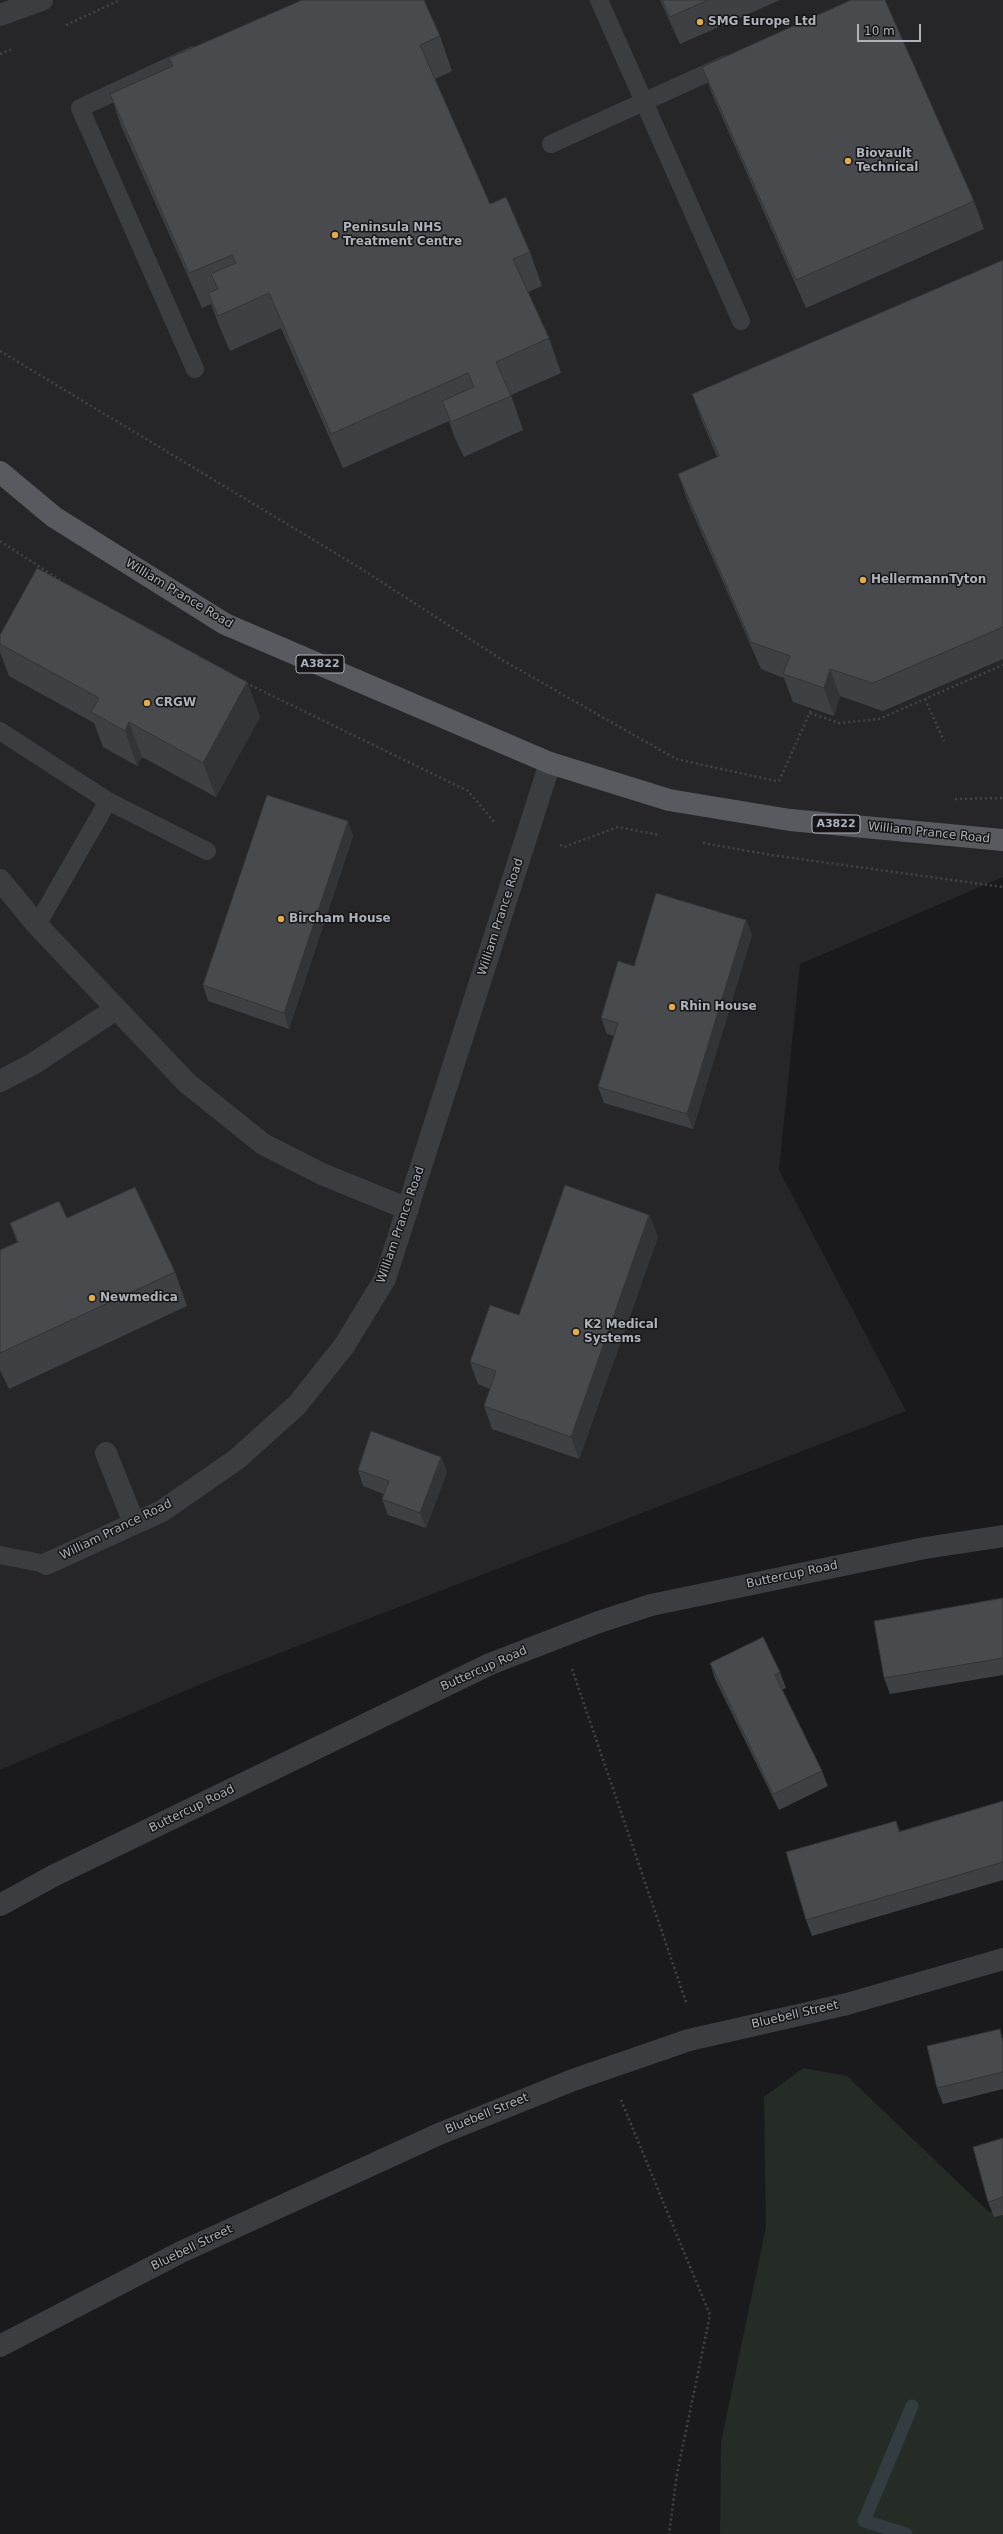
<!DOCTYPE html>
<html>
<head>
<meta charset="utf-8">
<style>
  body { margin:0 }
  #map { position:relative; width:1003px; height:2534px; overflow:hidden; background:#1a1a1c; font-family:"DejaVu Sans",sans-serif }
  canvas { display:block }
  .scale { position:absolute; left:857px; top:24px; width:64px; height:18px; box-sizing:border-box; border:2px solid #aeb2ba; border-top:0; padding-left:5px; font-size:12px; line-height:14px; white-space:nowrap; color:#aeb2ba; -webkit-text-stroke:3px #151517; paint-order:stroke }
</style>
</head>
<body>
<div id="map">
<canvas width="1003" height="2534"></canvas>
<div class="scale">10 m</div>
</div>
<script>
const c = document.querySelector('canvas').getContext('2d');
c.lineJoin = 'round';
function paint(path, color) {
  c.fillStyle = color;
  c.fill(path, 'evenodd');
}
function toPath(rows) {
  const path = new Path2D();
  for (const r of rows) {
    path.moveTo(r[0], r[1]);
    for (let i = 2; i < r.length; i += 2) path.lineTo(r[i], r[i + 1]);
  }
  return path;
}
function trace(path, color, width, dash) {
  c.strokeStyle = color;
  c.lineWidth = width;
  c.lineCap = dash ? 'butt' : 'round';
  c.setLineDash(dash || []);
  c.stroke(path);
}
function write(font, color, halo, rows, align = 'center') {
  c.font = font + ' "DejaVu Sans",sans-serif';
  c.lineWidth = 3;
  c.setLineDash([]);
  c.textBaseline = 'middle';
  c.strokeStyle = halo;
  c.fillStyle = color;
  for (const [text, x, y, turn = 0] of rows) {
    c.save();
    c.translate(x, y);
    c.rotate((+turn || 0) * Math.PI / 180);
    c.textAlign = isNaN(turn) ? turn : align;
    if (halo) c.strokeText(text, 0, 0);
    c.fillText(text, 0, 0);
    c.restore();
  }
}
paint(toPath([
  [0,0,1003,0,1003,877,800,964,779,1170,906,1411,215,1678,0,1770]
]), '#262629');
paint(toPath([
  [803,2068,847,2076,989,2212,1003,2210,1003,2534,720,2534,721,2442,766,2227,764,2097]
]), '#242c25');
trace(toPath([
  [906,2534,864,2521,912,2406]
]), '#333c41', 13);
trace(toPath([
  [66,25,120,0],
  [0,54,12,49],
  [0,351,360,568,504,661,676,759,776,781],
  [0,541,63,582],
  [246,683,468,791,495,823],
  [925,699,944,741],
  [810,713,839,723,879,719,1003,665],
  [779,781,812,708],
  [955,799,1003,798],
  [703,843,771,855,1003,887],
  [560,845,564,847,618,827,659,835],
  [572,1669,687,2005],
  [621,2100,710,2315,677,2474,669,2534]
]), '#424448', 2.5, [2, 3]);
trace(toPath([
  [599,0,741,321],
  [194,55,80,108,195,369],
  [551,144,727,64],
  [0,731,108,801,37,925],
  [108,801,207,851],
  [0,1555,46,1564]
]), '#3c3d41', 18);
trace(toPath([
  [0,880,37,925,187,1083,263,1144,322,1174,408,1209],
  [0,1081,33,1064,116,1009],
  [106,1453,134,1523],
  [46,1564,162,1511,237,1459,297,1405,344,1346,385,1279,550,763],
  [0,1905,53,1876,490,1664,596,1623,651,1605,925,1548,1003,1536],
  [0,2346,181,2252,439,2134,573,2080,689,2040,847,2004,1003,1959]
]), '#3c3d41', 22);
trace(toPath([
  [0,15,42,0]
]), '#3c3d41', 22);
trace(toPath([
  [0,472,54,517,225,624,550,763,669,800,790,820,1003,840]
]), '#585a60', 22);
paint(toPath([
  [660,0,780,0,680,44],
  [440,36,452,71,435,79,490,204,530,252,542,286,528,292,549,338,561,373,511,395,523,430,464,457,454,436,449,421,343,468,281,328,230,351,220,328,211,304,202,308,122,128,110,94,172,66,169,58],
  [702,67,974,201,984,229,806,308,712,94],
  [1003,260,1003,659,883,711,840,696,834,716,793,702,784,678,761,669,688,502,678,474,717,457,702,421,692,394],
  [0,635,247,682,260,717,216,797,142,757,137,766,103,747,94,723,9,676,0,652],
  [348,821,353,836,289,1029,208,1001,203,985],
  [746,920,752,935,693,1129,604,1103,598,1087,614,1036,607,1034,601,1018,634,966],
  [649,1215,658,1237,579,1459,492,1429,484,1406,490,1389,478,1384,470,1362,519,1315],
  [67,1218,175,1272,187,1306,9,1389,0,1370,0,1250,17,1242,10,1223],
  [441,1457,447,1472,426,1528,388,1515,382,1499,384,1494,363,1486,358,1470],
  [1003,1600,1003,1675,890,1694,884,1678],
  [710,1663,780,1672,786,1688,782,1690,822,1771,828,1786,779,1810,715,1679],
  [1003,1801,1003,1880,812,1936,806,1920,896,1821,900,1831],
  [1003,2038,1003,2089,943,2104,937,2088],
  [1003,2138,1003,2215,994,2217,988,2202]
]), '#3f4043');
paint(toPath([
  [830,669,840,696,834,716,824,688],
  [247,682,260,717,216,797,203,763],
  [129,722,142,757,137,766,125,731],
  [348,821,353,836,289,1029,284,1013],
  [746,920,752,935,693,1129,687,1114],
  [649,1215,658,1237,579,1459,571,1437],
  [441,1457,447,1472,426,1528,420,1513]
]), '#333437');
const building = toPath([
  [302,0,424,0,440,36,420,45,490,204,506,197,530,252,513,259,549,338,496,362,511,396,451,422,442,401,474,387,468,373,331,434,269,293,218,316,208,293,218,289,211,274,236,263,232,255,189,273,110,94,173,66,169,58,302,0],
  [662,0,708,0,670,17,662,0],
  [851,0,885,0,974,201,796,280,702,67,851,0],
  [1003,260,1003,627,873,683,830,669,824,688,783,674,790,656,751,642,678,474,719,456,692,394,1003,260],
  [37,568,247,682,203,763,129,722,125,731,91,712,99,698,0,644,0,635,37,568],
  [267,795,348,821,284,1013,203,985,267,795],
  [656,893,746,920,687,1114,598,1087,618,1023,601,1018,618,961,634,966,656,893],
  [565,1185,649,1215,571,1437,484,1406,496,1371,470,1362,490,1305,519,1315,565,1185],
  [135,1187,175,1272,0,1353,0,1250,18,1242,10,1223,59,1201,67,1218,135,1187],
  [371,1431,441,1457,420,1513,382,1499,389,1481,358,1470,371,1431],
  [1003,1598,1003,1658,884,1678,874,1621,1003,1598],
  [763,1637,780,1672,775,1675,822,1771,773,1794,710,1663,763,1637],
  [1003,1801,1003,1862,806,1920,786,1852,896,1821,899,1832,1003,1801],
  [1000,2029,1003,2043,1003,2072,937,2088,927,2046,1000,2029],
  [1003,2138,1003,2197,988,2202,973,2147,1003,2138]
]);
paint(building, '#494a4e');
trace(building, '#333437', 1);
for (const [x, y, r, color] of [
  [700,22,4,"#e2ab4c"],
  [848,161,4,"#e2ab4c"],
  [335,235,4,"#e2ab4c"],
  [863,580,4,"#e2ab4c"],
  [147,703,4,"#e2ab4c"],
  [281,919,4,"#e2ab4c"],
  [672,1007,4,"#e2ab4c"],
  [92,1298,4,"#e2ab4c"],
  [576,1332,4,"#e2ab4c"]
]) {
  const dot = new Path2D();
  dot.arc(x, y, r, 0, 2 * Math.PI);
  c.fillStyle = color;
  c.fill(dot);
  trace(dot, '#151517', 1.5);
}
for (const [x, y, w] of [
  [320,664,48],
  [836,824,48]
]) {
  const box = new Path2D();
  box.roundRect(x - w / 2, y - 9, w, 18, 3);
  c.fillStyle = '#151517';
  c.fill(box);
  trace(box, '#aeb2ba', 1);
}
write('bold 11px', '#aeb2ba', null, [
  ["A3822",320,664],
  ["A3822",836,824]
]);
write('bold 12px', '#aeb2ba', '#151517', [
  ["SMG Europe Ltd",708,22],
  ["Biovault",856,154],
  ["Technical",856,168],
  ["Peninsula NHS",343,228],
  ["Treatment Centre",343,242],
  ["HellermannTyton",871,580],
  ["CRGW",155,703],
  ["Bircham House",289,919],
  ["Rhin House",680,1007],
  ["Newmedica",100,1298],
  ["K2 Medical",584,1325],
  ["Systems",584,1339]
], 'left');
write('12px', '#aeb2ba', '#151517', [
  ["William Prance Road",179,594,31],
  ["William Prance Road",929,833,6],
  ["William Prance Road",501,917,-72],
  ["William Prance Road",401,1225,-71],
  ["William Prance Road",116,1530,-26],
  ["Buttercup Road",792,1575,-12],
  ["Buttercup Road",484,1669,-24],
  ["Buttercup Road",192,1809,-26],
  ["Bluebell Street",795,2015,-13],
  ["Bluebell Street",487,2114,-22],
  ["Bluebell Street",192,2248,-26]
]);
</script>
</body>
</html>
